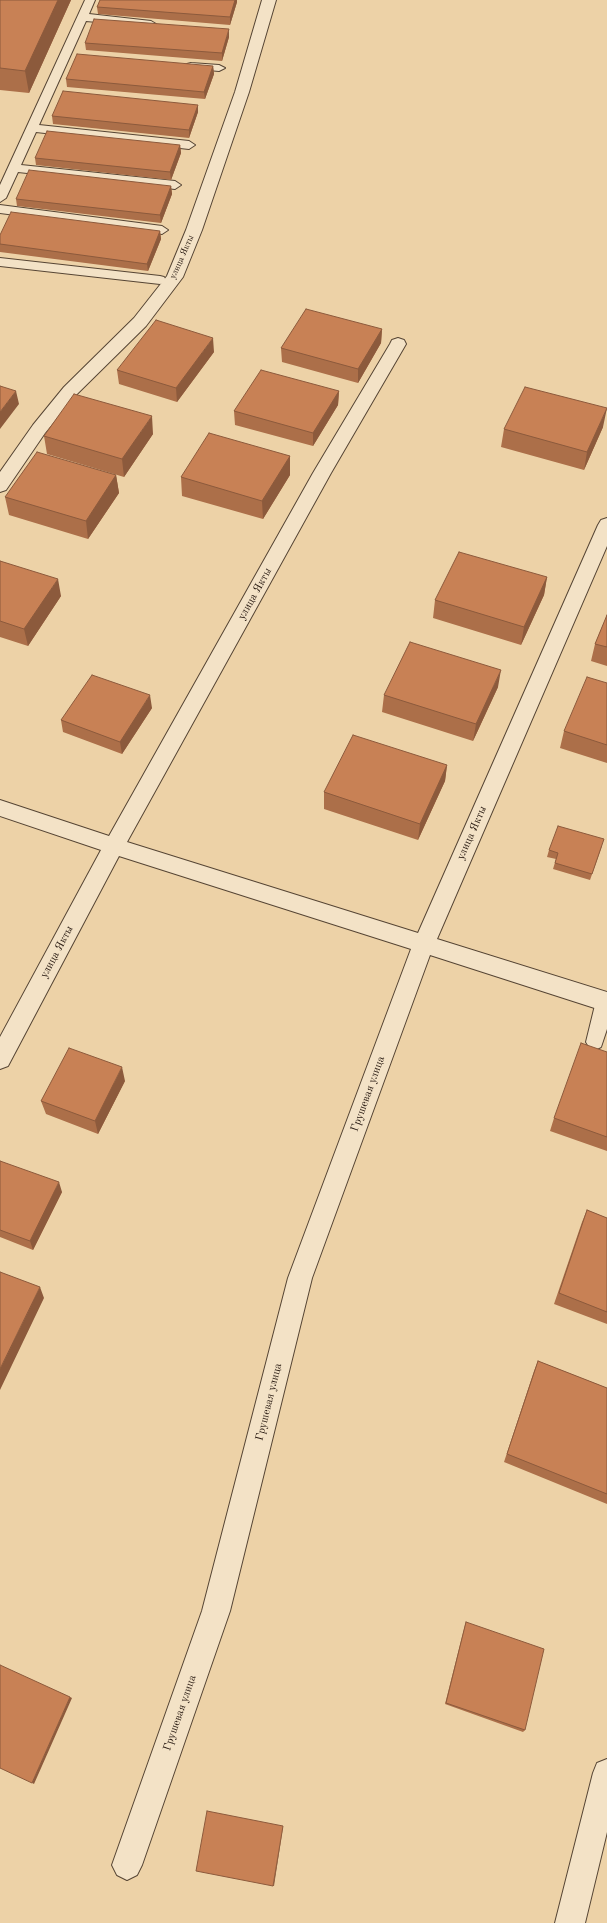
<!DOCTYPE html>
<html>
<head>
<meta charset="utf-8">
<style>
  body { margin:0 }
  canvas { display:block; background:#edd2a7 }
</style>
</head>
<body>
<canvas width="607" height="1923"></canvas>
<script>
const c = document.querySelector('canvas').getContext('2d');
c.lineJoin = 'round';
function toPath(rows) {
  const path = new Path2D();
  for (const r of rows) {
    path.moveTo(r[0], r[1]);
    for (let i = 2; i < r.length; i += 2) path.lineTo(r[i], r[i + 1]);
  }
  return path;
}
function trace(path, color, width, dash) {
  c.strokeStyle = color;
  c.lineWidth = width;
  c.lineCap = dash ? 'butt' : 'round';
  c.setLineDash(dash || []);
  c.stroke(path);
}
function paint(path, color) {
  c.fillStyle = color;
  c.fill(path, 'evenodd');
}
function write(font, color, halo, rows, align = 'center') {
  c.font = font + ' "Old Standard TT",serif';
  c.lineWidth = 4;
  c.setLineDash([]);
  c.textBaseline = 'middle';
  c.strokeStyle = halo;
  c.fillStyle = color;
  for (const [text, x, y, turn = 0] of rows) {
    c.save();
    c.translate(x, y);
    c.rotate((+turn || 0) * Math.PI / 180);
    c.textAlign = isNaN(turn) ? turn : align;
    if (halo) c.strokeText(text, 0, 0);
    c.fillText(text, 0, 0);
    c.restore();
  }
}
const lane = toPath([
  [85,0,95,0,89,14,151,21,156,24,151,27,86,21,39,125,189,141,195,145,189,149,36,132,21,165,175,181,181,185,175,189,18,172,6,198,0,202,0,185,85,0],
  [191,63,219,65,225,68,219,71,187,68,185,66,187,64,191,63],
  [0,205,162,226,168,230,162,234,0,213,0,205],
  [0,258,160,276,164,277,166,280,164,283,160,284,0,266,0,258],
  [605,993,607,994,607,1029,601,1047,595,1050,589,1047,586,1042,596,1001,599,996,605,993]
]);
const street = toPath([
  [262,0,276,0,249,92,202,230,183,277,146,326,76,395,45,433,6,490,0,492,0,472,33,425,64,387,134,318,167,276,186,230,235,92,262,0],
  [398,338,404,340,406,344,331,473,127,842,418,933,598,525,601,520,607,518,607,546,437,939,607,992,607,1012,430,955,312,1278,230,1611,142,1865,137,1875,127,1880,117,1875,112,1865,202,1611,288,1278,411,949,119,856,8,1066,0,1069,0,1037,101,850,0,816,0,800,109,836,313,473,390,344,392,340,398,338],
  [607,1759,607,1832,585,1923,555,1923,593,1773,597,1763,607,1759]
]);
trace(lane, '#564534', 2);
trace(street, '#564534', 2);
paint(lane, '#f3e2c6');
paint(street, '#f3e2c6');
paint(toPath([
  [0,0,71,0,29,93,0,90],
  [237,2,230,25,98,14,97,7],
  [229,37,222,61,86,50,85,43],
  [213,66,214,74,205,99,67,87,66,79],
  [198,105,198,112,189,138,53,124,52,116],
  [180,145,181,153,171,180,36,165,35,158],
  [171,186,172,194,161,223,17,206,16,199],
  [160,231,161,239,148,271,0,252,0,235],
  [382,329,381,343,358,383,282,362,281,348],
  [214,352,177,402,119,384,117,370],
  [339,391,338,405,313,446,235,425,234,411],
  [603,427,584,470,501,447,504,429],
  [153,434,124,477,47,454,44,436],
  [290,456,290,475,263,519,182,496,181,477],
  [116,475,119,493,88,539,9,515,5,497],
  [0,561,61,596,28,646,0,637],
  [547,577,544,595,521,645,433,618,435,600],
  [607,615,607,666,591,661,595,644],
  [607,683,607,763,560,748,564,731],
  [498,687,473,741,382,712,384,695],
  [152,708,122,754,63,732,61,720],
  [447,765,445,781,418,840,324,809,324,792],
  [602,846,590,880,553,869,556,859,547,857,549,850],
  [607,1052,607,1151,550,1131,554,1118],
  [125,1081,98,1134,46,1114,41,1101],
  [0,1161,62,1192,33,1250,0,1237],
  [587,1210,607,1218,607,1324,554,1304,582,1222],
  [538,1361,607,1388,607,1504,504,1462,534,1371],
  [466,1622,525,1730,523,1732,445,1704,465,1625]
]), '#ac6f49');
paint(toPath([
  [58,0,71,0,29,93,25,71],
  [235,0,237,0,237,2,230,25,230,17],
  [229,29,229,37,222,61,222,53],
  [213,66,214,74,205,99,204,92],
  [198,105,198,112,189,138,189,130],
  [180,145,181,153,171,180,170,172],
  [171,186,172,194,161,223,160,215],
  [160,231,161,239,148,271,147,264],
  [382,329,381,343,358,383,358,369],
  [213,338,214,352,177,402,176,388],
  [16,391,19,404,0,429,0,412],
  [339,391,338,405,313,446,313,433],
  [607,408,603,427,584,470,587,452],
  [152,416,153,434,124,477,122,459],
  [290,456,290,475,263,519,262,501],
  [116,475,119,493,88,539,86,521],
  [547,577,544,595,521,645,524,627],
  [58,579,61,596,28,646,24,629],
  [501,670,498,687,473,741,476,724],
  [150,695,152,708,122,754,120,742],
  [447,765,445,781,418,840,420,824],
  [122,1067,125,1081,98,1134,95,1121],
  [59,1182,62,1192,33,1250,30,1241],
  [40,1287,44,1298,0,1390,0,1369],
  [70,1697,72,1698,34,1784,32,1783],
  [283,1826,283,1827,274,1886,273,1886]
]), '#8c5a3c');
const building = toPath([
  [0,0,58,0,25,71,0,68,0,0],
  [100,0,235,0,230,17,97,7,100,0],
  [94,19,229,29,222,53,85,43,94,19],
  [77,54,213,66,204,92,66,79,77,54],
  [63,91,198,105,189,130,52,116,63,91],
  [47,131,180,145,170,172,35,158,47,131],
  [29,170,171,186,160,215,16,199,29,170],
  [11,212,160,231,147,264,0,244,0,235,11,212],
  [306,309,382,329,358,369,281,348,306,309],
  [156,320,213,338,176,388,117,370,156,320],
  [261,370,339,391,313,433,234,411,261,370],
  [0,386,16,391,0,412,0,386],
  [525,387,607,408,587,452,504,429,525,387],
  [74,394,152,416,122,459,44,436,74,394],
  [209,433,290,456,262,501,181,477,209,433],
  [37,452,116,475,86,521,5,497,37,452],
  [459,552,547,577,524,627,435,600,459,552],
  [0,561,58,579,24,629,0,621,0,561],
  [607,615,607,647,595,644,607,615],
  [410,642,501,670,476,724,384,695,410,642],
  [92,675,150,695,120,742,61,720,92,675],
  [587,677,607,683,607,745,564,731,587,677],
  [353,735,447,765,420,824,324,792,353,735],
  [558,826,604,839,592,874,555,863,558,853,549,850,558,826],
  [581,1043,607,1052,607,1137,554,1118,581,1043],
  [69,1048,122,1067,95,1121,41,1101,69,1048],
  [0,1161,59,1182,30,1241,0,1230,0,1161],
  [587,1210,607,1218,607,1312,559,1293,587,1210],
  [0,1272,40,1287,0,1369,0,1272],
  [538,1361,607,1388,607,1494,507,1454,538,1361],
  [466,1622,544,1649,525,1730,446,1703,466,1622],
  [0,1665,70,1697,32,1783,0,1768,0,1665],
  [207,1811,283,1826,273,1886,196,1871,207,1811]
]);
paint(building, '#c88155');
trace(building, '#8c5a3c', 1);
write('9px', '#24160e', '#f3e2c6', [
  ["улица Якты",182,257,-66]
]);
write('11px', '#24160e', '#f3e2c6', [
  ["улица Якты",255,594,-61],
  ["улица Якты",472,833,-66],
  ["улица Якты",57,952,-62],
  ["Грушевая улица",368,1094,-70],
  ["Грушевая улица",269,1402,-76],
  ["Грушевая улица",180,1713,-71]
]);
</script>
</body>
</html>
